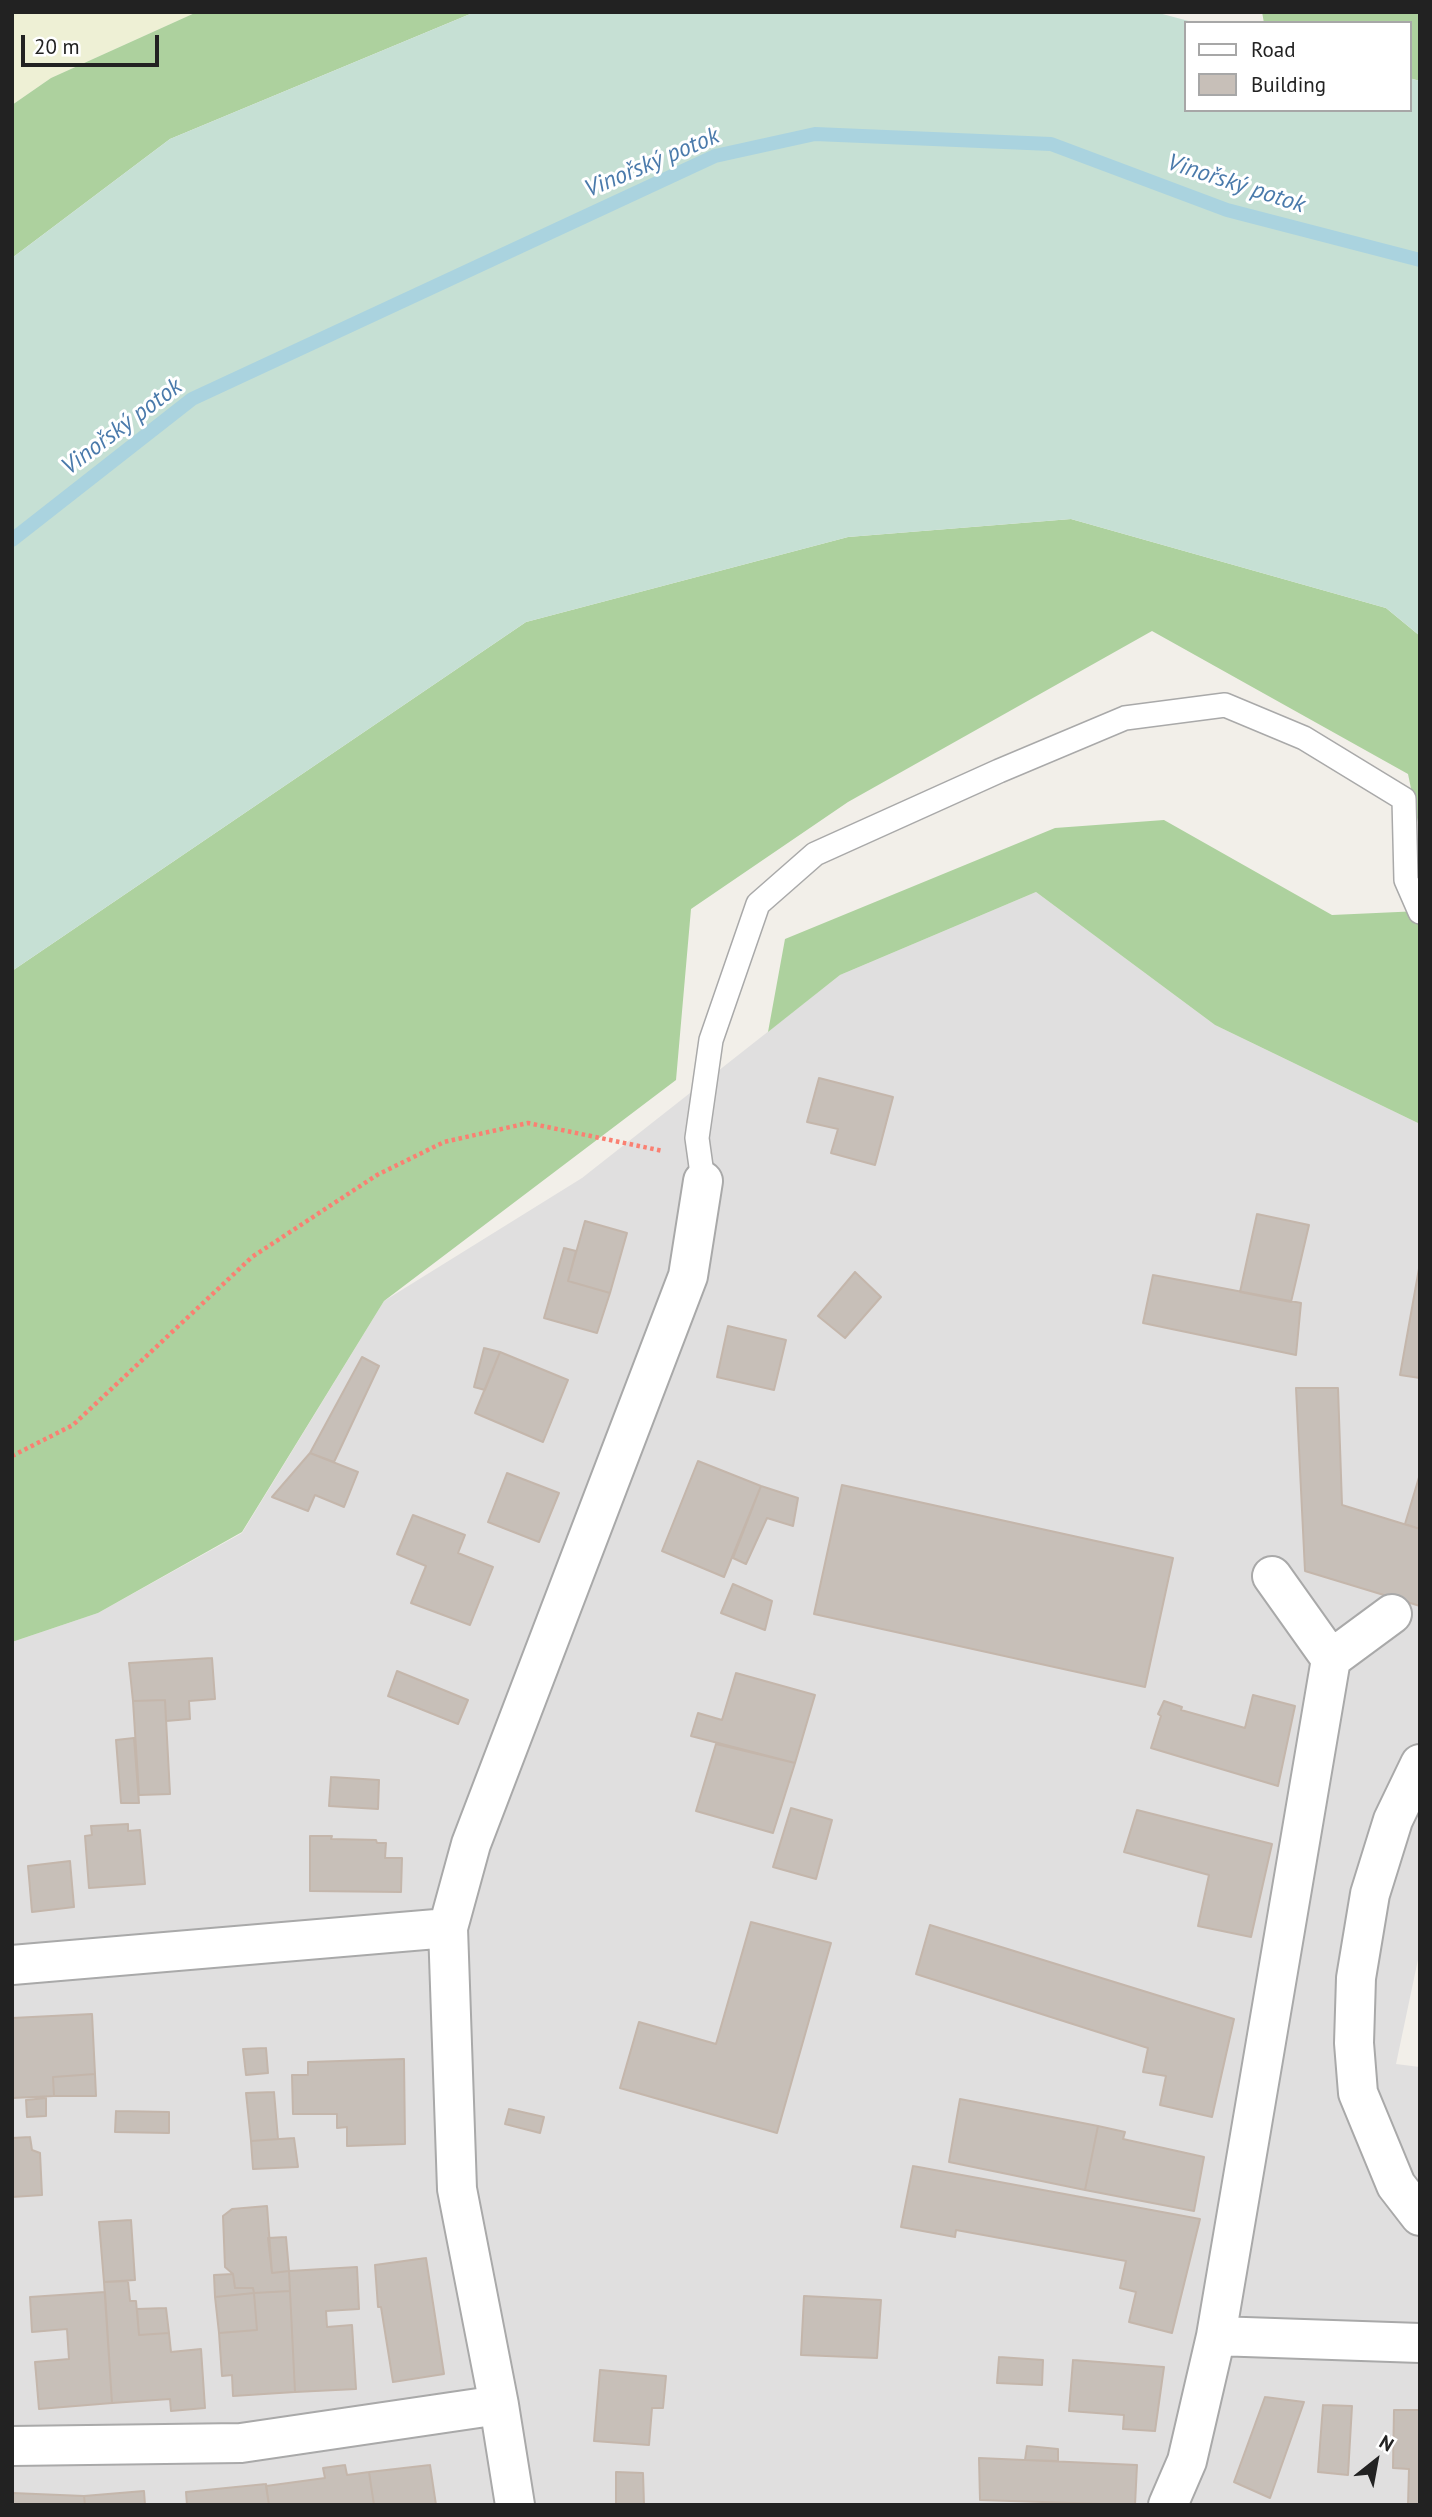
<!DOCTYPE html>
<html>
<head>
<meta charset="utf-8">
<style>
  body { margin:0 }
  #map { position:relative; width:1432px; height:2517px; overflow:hidden; background:#f2efe9; font-family:"PT Sans",sans-serif }
  canvas { display:block }
  .frame { position:absolute; inset:0; border:14px solid #222; pointer-events:none }
  .legend { position:absolute; left:1184px; top:21px; width:228px; height:91px; box-sizing:border-box; background:#fff; border:2px solid #a7a7a7; margin:0; padding:9px 12px; list-style:none; font-size:21px; color:#222 }
  .legend li { display:flex; align-items:center; gap:14px; height:35px }
  .legend b { width:35px; border:2px solid #a7a7a7 }
  .north { position:absolute; left:1341px; top:2426px; width:70px; height:70px; -webkit-text-stroke:5px #fff; paint-order:stroke; rotate:31deg; font-size:19px; font-weight:700; line-height:28px; text-align:center; color:#222 }
  .north::after { content:''; display:block; margin:auto; width:24px; height:32px; background:#222; clip-path:polygon(50% 0,100% 100%,50% 72%,0 100%) }
  .scale { position:absolute; left:21px; top:35px; width:138px; height:32px; box-sizing:border-box; border:4px solid #222; border-top:0; padding-left:9px; font-size:21px; line-height:24px; white-space:nowrap; color:#222; -webkit-text-stroke:5px #fff; paint-order:stroke }
</style>
</head>
<body>
<div id="map">
<canvas width="1432" height="2517"></canvas>
<div class="frame"></div>
<ul class="legend">
<li><b style="height:9px;background:#fff"></b>Road</li>
<li><b style="height:19px;background:#c7bfb8"></b>Building</li>
</ul>
<div class="north">N</div>
<div class="scale">20 m</div>
</div>
<script>
const c = document.querySelector('canvas').getContext('2d');
c.lineJoin = 'round';
function paint(path, color) {
  c.fillStyle = color;
  c.fill(path, 'evenodd');
}
function toPath(rows) {
  const path = new Path2D();
  for (const r of rows) {
    path.moveTo(r[0], r[1]);
    for (let i = 2; i < r.length; i += 2) path.lineTo(r[i], r[i + 1]);
  }
  return path;
}
function trace(path, color, width, dash) {
  c.strokeStyle = color;
  c.lineWidth = width;
  c.lineCap = dash ? 'butt' : 'round';
  c.setLineDash(dash || []);
  c.stroke(path);
}
function write(font, color, halo, rows, align = 'center') {
  c.font = font + ' "PT Sans",sans-serif';
  c.lineWidth = 6;
  c.setLineDash([]);
  c.textBaseline = 'middle';
  c.strokeStyle = halo;
  c.fillStyle = color;
  for (const [text, x, y, turn = 0] of rows) {
    c.save();
    c.translate(x, y);
    c.rotate((+turn || 0) * Math.PI / 180);
    c.textAlign = isNaN(turn) ? turn : align;
    if (halo) c.strokeText(text, 0, 0);
    c.fillText(text, 0, 0);
    c.restore();
  }
}
paint(toPath([
  [1036,892,1215,1025,1420,1124,1420,1950,1396,2064,1420,2067,1420,2505,12,2505,12,1642,98,1613,242,1533,384,1301,582,1178,840,975]
]), '#e0dfdf');
paint(toPath([
  [12,12,197,12,51,78,12,105]
]), '#eef0d5');
paint(toPath([
  [197,12,475,12,170,139,12,258,12,105,51,78],
  [1262,12,1420,12,1420,81,1409,78,1409,23,1264,23],
  [1071,519,1386,608,1420,636,1420,832,1408,774,1152,631,848,802,691,909,676,1080,384,1301,242,1532,98,1613,12,1642,12,971,526,622,848,537],
  [1164,820,1332,915,1420,911,1420,1124,1215,1025,1036,892,840,975,768,1032,785,939,1055,828]
]), '#add19e');
paint(toPath([
  [475,12,1155,12,1196,23,1185,23,1185,110,1409,110,1409,78,1420,81,1420,636,1386,608,1071,519,848,537,526,622,12,971,12,258,170,139]
]), '#c6e0d4');
trace(toPath([
  [12,540,192,399,715,156,815,134,1051,144,1227,210,1420,260]
]), '#aad3df', 14);
const building = toPath([
  [819,1078,893,1097,875,1165,831,1153,838,1129,807,1122,819,1078],
  [1257,1214,1309,1225,1291,1302,1240,1292,1257,1214],
  [585,1221,627,1233,610,1293,568,1281,585,1221],
  [564,1248,576,1251,568,1281,610,1293,597,1333,544,1318,564,1248],
  [1420,1263,1420,1378,1400,1375,1420,1263],
  [855,1272,881,1297,845,1338,818,1316,855,1272],
  [1153,1275,1301,1303,1296,1355,1143,1323,1153,1275],
  [728,1326,786,1340,774,1390,717,1377,728,1326],
  [484,1348,500,1352,485,1390,474,1387,484,1348],
  [500,1352,568,1380,543,1442,475,1413,500,1352],
  [362,1357,379,1366,334,1462,310,1453,362,1357],
  [1296,1388,1338,1388,1342,1505,1420,1529,1420,1606,1305,1571,1296,1388],
  [310,1453,358,1472,344,1507,315,1495,308,1511,272,1497,310,1453],
  [698,1461,761,1486,724,1577,662,1551,698,1461],
  [507,1473,559,1493,539,1542,488,1522,507,1473],
  [1420,1474,1420,1529,1405,1524,1420,1474],
  [842,1485,1173,1558,1145,1687,814,1614,842,1485],
  [761,1486,798,1498,793,1526,767,1518,746,1564,733,1558,761,1486],
  [413,1515,465,1535,458,1553,493,1567,470,1625,411,1603,426,1566,397,1554,413,1515],
  [733,1584,772,1601,765,1630,721,1613,733,1584],
  [212,1658,215,1699,189,1701,190,1719,166,1721,165,1700,133,1701,129,1663,212,1658],
  [397,1671,468,1700,458,1724,388,1696,397,1671],
  [736,1673,815,1695,795,1763,691,1736,698,1713,722,1720,736,1673],
  [1253,1695,1295,1706,1278,1786,1151,1748,1161,1716,1158,1714,1164,1701,1182,1707,1181,1710,1245,1728,1253,1695],
  [165,1700,170,1794,139,1795,133,1701,165,1700],
  [134,1738,139,1803,121,1803,116,1740,134,1738],
  [716,1744,795,1763,773,1833,696,1811,716,1744],
  [331,1777,379,1780,378,1809,329,1806,331,1777],
  [791,1808,832,1820,816,1879,773,1867,791,1808],
  [1137,1810,1272,1844,1251,1937,1198,1926,1209,1875,1124,1852,1137,1810],
  [128,1824,128,1831,140,1830,145,1884,89,1888,85,1836,92,1835,91,1826,128,1824],
  [310,1836,332,1836,331,1839,376,1840,377,1843,386,1843,385,1858,402,1858,401,1892,310,1891,310,1836],
  [70,1861,74,1907,32,1912,28,1866,70,1861],
  [751,1922,831,1943,777,2133,620,2088,639,2022,716,2044,751,1922],
  [930,1925,1234,2019,1212,2117,1160,2105,1166,2076,1143,2072,1148,2048,916,1974,930,1925],
  [92,2014,95,2074,53,2077,54,2096,12,2098,12,2018,92,2014],
  [266,2048,268,2073,246,2075,243,2049,266,2048],
  [404,2059,405,2144,347,2146,347,2127,337,2128,337,2114,293,2114,292,2075,308,2075,308,2062,404,2059],
  [95,2074,96,2096,54,2096,53,2077,95,2074],
  [274,2092,278,2139,251,2141,246,2093,274,2092],
  [46,2098,46,2116,27,2117,26,2100,46,2098],
  [960,2099,1098,2126,1085,2190,949,2162,960,2099],
  [509,2109,544,2117,540,2133,505,2124,509,2109],
  [116,2111,169,2112,169,2133,115,2132,116,2111],
  [1098,2126,1125,2132,1123,2139,1204,2157,1194,2211,1085,2190,1098,2126],
  [30,2137,32,2150,40,2153,42,2195,12,2197,12,2138,30,2137],
  [294,2138,298,2167,253,2169,251,2141,294,2138],
  [913,2166,1200,2219,1172,2333,1129,2322,1136,2292,1120,2288,1126,2261,956,2230,955,2237,901,2227,913,2166],
  [267,2206,272,2273,289,2271,290,2291,254,2293,253,2288,235,2288,233,2274,225,2267,223,2216,232,2209,267,2206],
  [131,2220,135,2280,104,2282,99,2222,131,2220],
  [286,2237,289,2271,272,2273,268,2238,286,2237],
  [426,2258,444,2374,393,2382,381,2307,378,2307,375,2265,426,2258],
  [357,2267,359,2309,326,2311,327,2327,352,2325,356,2389,295,2392,289,2271,357,2267],
  [233,2274,235,2288,253,2288,254,2293,215,2297,214,2275,233,2274],
  [128,2281,130,2301,136,2301,139,2335,169,2333,171,2352,201,2349,205,2408,171,2411,170,2399,112,2403,104,2282,128,2281],
  [290,2291,295,2392,233,2396,232,2375,222,2376,219,2333,257,2330,254,2293,290,2291],
  [105,2292,112,2403,39,2409,35,2362,69,2359,67,2329,32,2332,30,2297,105,2292],
  [254,2293,257,2330,219,2333,215,2297,254,2293],
  [804,2296,881,2300,877,2358,801,2355,804,2296],
  [166,2308,169,2333,139,2335,137,2309,166,2308],
  [999,2357,1043,2360,1042,2385,997,2383,999,2357],
  [1073,2360,1164,2367,1155,2431,1123,2429,1124,2415,1069,2411,1073,2360],
  [600,2370,666,2376,663,2408,652,2408,649,2445,594,2441,600,2370],
  [1265,2397,1304,2402,1270,2498,1234,2482,1265,2397],
  [1323,2405,1352,2406,1348,2475,1318,2472,1323,2405],
  [1394,2410,1420,2410,1420,2505,1408,2505,1409,2469,1393,2468,1394,2410],
  [1027,2446,1058,2449,1058,2461,1025,2460,1027,2446],
  [979,2458,1137,2465,1135,2505,980,2500,979,2458],
  [345,2465,347,2475,369,2472,374,2505,269,2505,266,2486,325,2478,323,2468,345,2465],
  [430,2465,436,2505,374,2505,369,2472,430,2465],
  [616,2472,643,2473,644,2505,616,2505,616,2472],
  [266,2484,269,2505,187,2505,186,2492,266,2484],
  [144,2491,145,2505,85,2505,84,2496,144,2491],
  [12,2493,84,2496,85,2505,12,2505,12,2493]
]);
paint(building, '#c7bfb8');
trace(building, '#c4b6ab', 2);
const lane = toPath([
  [703,1181,697,1138,711,1040,758,904,815,854,999,771,1125,718,1225,705,1304,738,1404,799,1406,880,1420,912]
]);
const street = toPath([
  [1331,1659,1392,1614],
  [1420,1764,1393,1820,1370,1894,1356,1978,1354,2043,1358,2093,1396,2185,1420,2216],
  [12,1965,448,1928],
  [1216,2336,1420,2343],
  [12,2446,241,2443,499,2405],
  [515,2505,499,2405,457,2189,448,1928,471,1844,688,1276,703,1181],
  [1168,2505,1187,2461,1216,2336,1331,1659,1272,1576]
]);
trace(lane, '#a9a9a9', 26);
trace(street, '#a9a9a9', 42);
trace(toPath([
  [12,1456,73,1425,252,1257,377,1175,444,1142,528,1123,663,1151]
]), '#fa8072', 4.5, [3.5, 3.5]);
trace(lane, '#fff', 23);
trace(street, '#fff', 38);
write('italic 24px', '#4a7aab', '#fff', [
  ["Vinořský potok",652,163,-23],
  ["Vinořský potok",1236,184,18],
  ["Vinořský potok",122,427,-37]
]);
</script>
</body>
</html>
